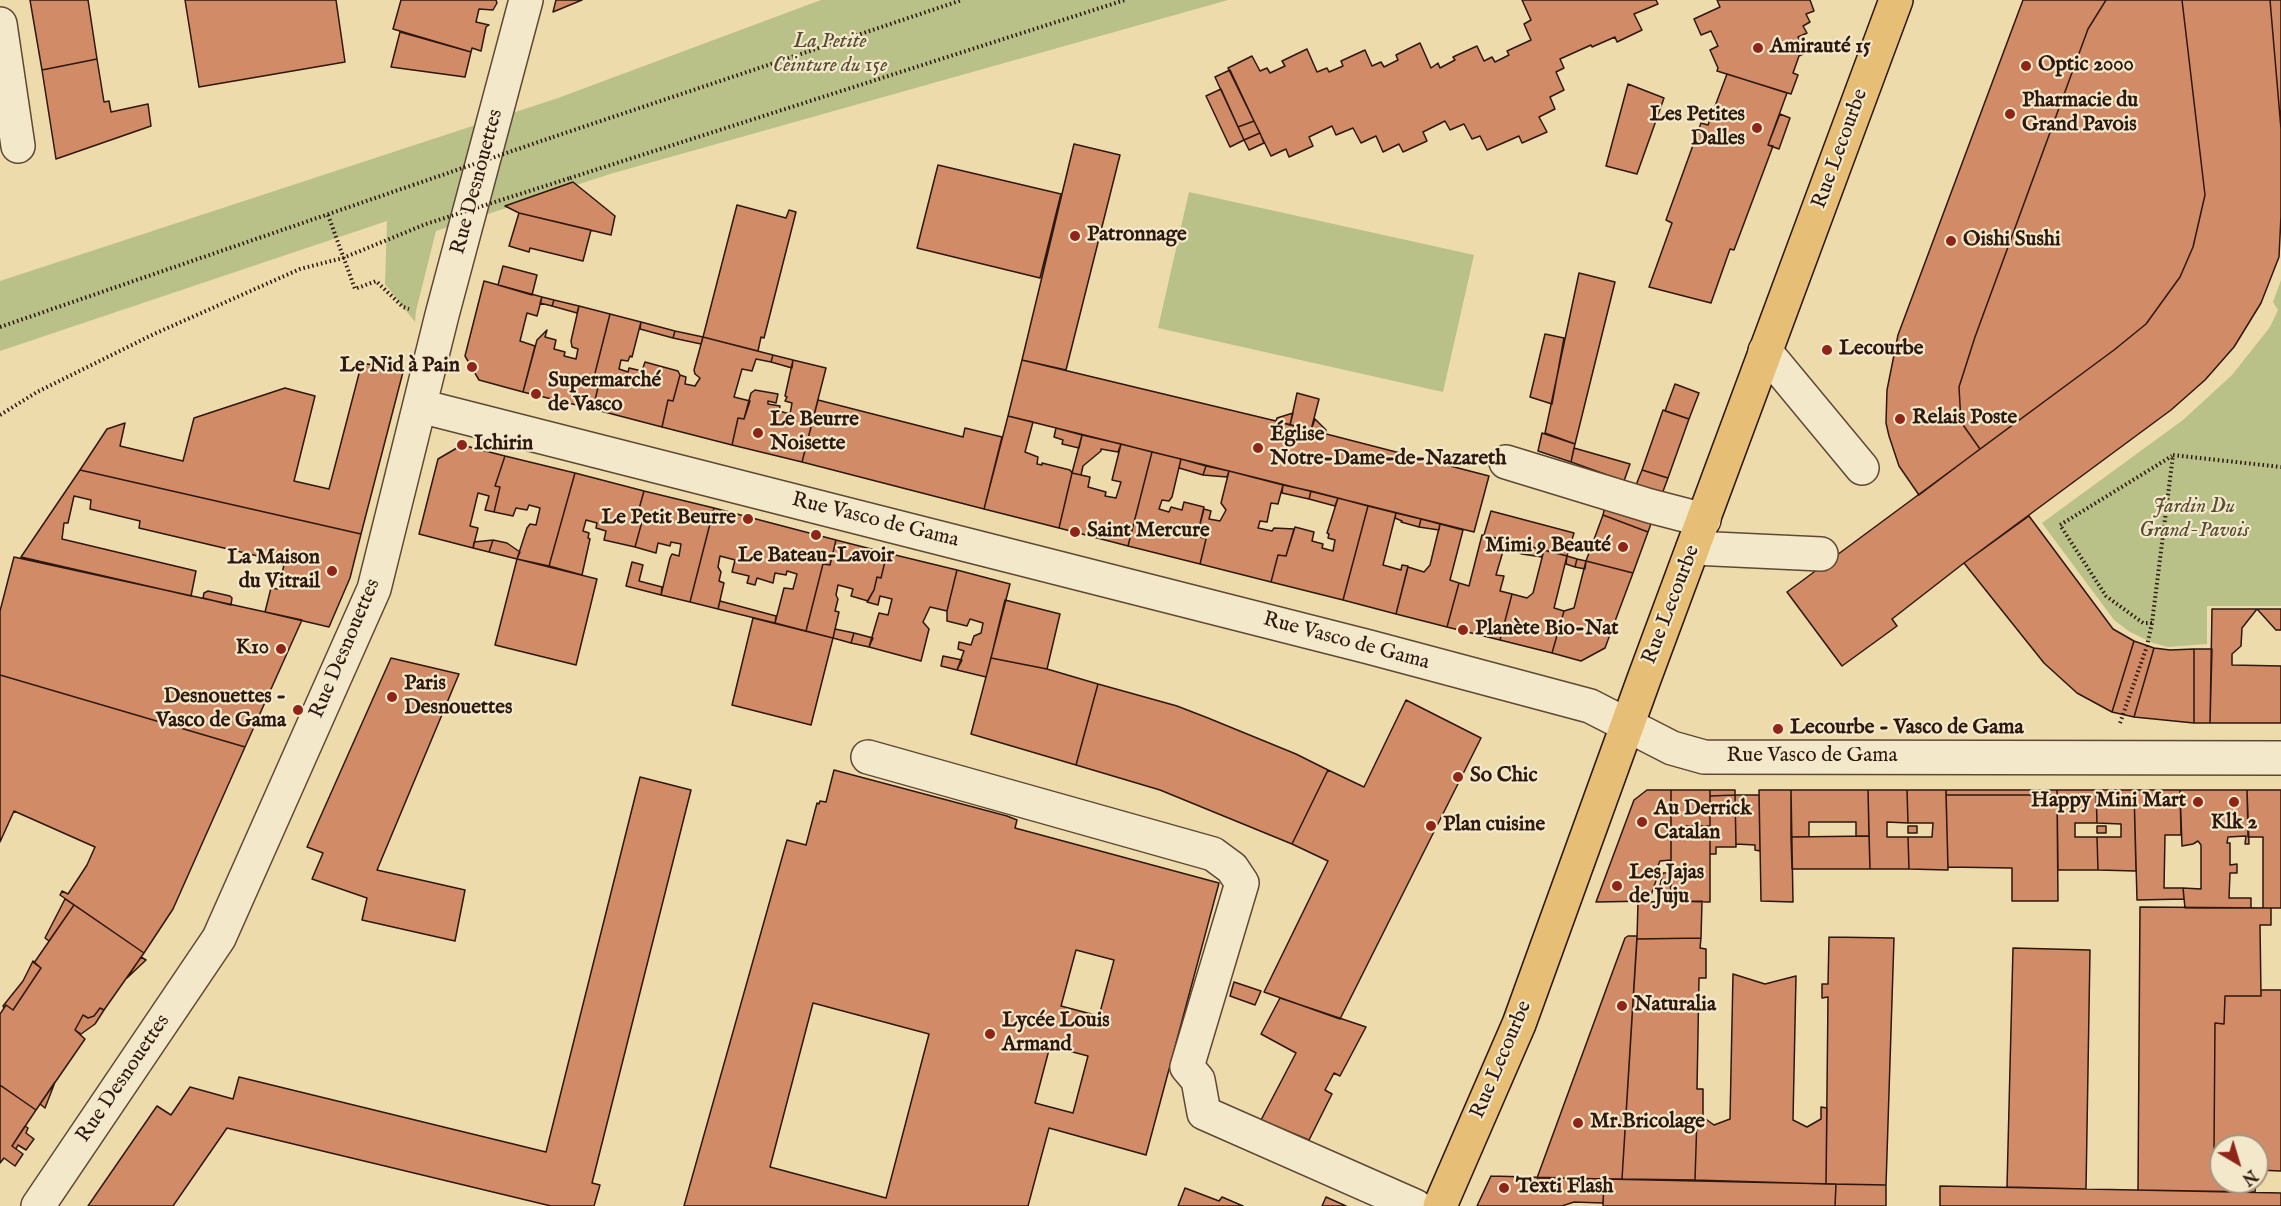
<!DOCTYPE html>
<html>
<head>
<meta charset="utf-8">
<style>
  body { margin:0 }
  #map { position:relative; width:2281px; height:1206px; overflow:hidden; background:#eddbac; font-family:"IM FELL English",serif }
  canvas { display:block }
  .north { position:absolute; left:2209px; top:1134px; width:60px; height:60px; box-sizing:border-box; background:#f3e8c9; border:2px solid #a4947e; border-radius:50%; rotate:142deg; font-size:16px; font-weight:700; line-height:24px; text-align:center; color:#2d170e }
  .north::after { content:''; display:block; margin:auto; width:21px; height:27px; background:#8f2418; clip-path:polygon(50% 0,100% 100%,50% 72%,0 100%) }
</style>
</head>
<body>
<div id="map">
<canvas width="2281" height="1206"></canvas>
<div class="north">N</div>
</div>
<script>
const c = document.querySelector('canvas').getContext('2d');
c.lineJoin = 'round';
function paint(path, color) {
  c.fillStyle = color;
  c.fill(path, 'evenodd');
}
function toPath(rows) {
  const path = new Path2D();
  for (const r of rows) {
    path.moveTo(r[0], r[1]);
    for (let i = 2; i < r.length; i += 2) path.lineTo(r[i], r[i + 1]);
  }
  return path;
}
function trace(path, color, width, dash) {
  c.strokeStyle = color;
  c.lineWidth = width;
  c.lineCap = dash ? 'butt' : 'round';
  c.setLineDash(dash || []);
  c.stroke(path);
}
function write(font, color, halo, rows, align = 'center') {
  c.font = font + ' "IM FELL English",serif';
  c.lineWidth = 4.5;
  c.setLineDash([]);
  c.textBaseline = 'middle';
  c.strokeStyle = halo;
  c.fillStyle = color;
  for (const [text, x, y, turn = 0] of rows) {
    c.save();
    c.translate(x, y);
    c.rotate((+turn || 0) * Math.PI / 180);
    c.textAlign = isNaN(turn) ? turn : align;
    if (halo) c.strokeText(text, 0, 0);
    c.fillText(text, 0, 0);
    c.restore();
  }
}
paint(toPath([
  [821,0,1228,0,610,174,436,231,416,311,415,322,385,284,387,221,0,351,0,281,558,98],
  [1189,192,1474,255,1443,392,1158,328],
  [2281,280,2281,606,2207,606,2207,644,2168,647,2153,643,2130,632,2114,620,2042,523,2183,420,2232,375,2270,327,2278,310,2273,302]
]), '#b9c088');
const building = toPath([
  [30,0,88,0,97,59,42,70,30,0],
  [185,0,336,0,345,62,199,87,185,0],
  [401,0,496,0,497,3,493,10,479,9,476,22,489,25,486,27,481,51,472,48,471,52,393,29,401,0],
  [556,0,582,0,553,12,556,0],
  [1522,0,1656,0,1658,4,1634,14,1642,30,1617,42,1615,37,1592,47,1591,45,1560,59,1564,68,1556,72,1564,90,1550,97,1555,109,1539,117,1547,132,1522,143,1519,136,1487,150,1480,136,1472,139,1464,124,1450,130,1445,121,1423,132,1427,141,1403,152,1399,144,1383,152,1376,136,1361,143,1353,128,1336,135,1332,126,1309,137,1313,146,1289,157,1286,149,1271,156,1228,68,1252,56,1260,71,1267,68,1270,73,1285,66,1282,61,1307,49,1317,72,1327,68,1329,72,1343,66,1341,61,1365,50,1372,66,1381,62,1384,67,1398,60,1396,55,1420,43,1431,68,1438,63,1440,68,1455,60,1453,57,1477,46,1484,61,1492,57,1495,62,1509,55,1507,51,1531,40,1524,24,1531,20,1522,0],
  [1717,0,1810,0,1814,11,1806,14,1810,22,1803,26,1807,33,1798,37,1805,53,1799,56,1793,73,1798,75,1791,94,1717,71,1718,68,1710,50,1718,46,1711,31,1701,35,1694,19,1720,7,1717,0],
  [2023,0,2106,0,2088,29,1975,337,1959,387,1961,422,1980,449,1919,495,1899,466,1889,436,1886,423,1887,390,1898,335,2023,0],
  [2106,0,2182,0,2205,195,2193,247,2180,277,2146,324,2114,350,1980,449,1961,422,1959,387,1975,337,2088,29,2106,0],
  [2182,0,2270,0,2281,129,2281,216,2279,257,2261,303,2234,347,2205,380,2171,410,1964,563,1892,619,1897,626,1842,666,1787,592,2114,350,2146,324,2180,277,2193,247,2205,195,2182,0],
  [2270,0,2281,0,2281,129,2270,0],
  [400,32,471,52,465,77,391,67,400,32],
  [97,59,104,102,109,101,111,112,148,104,151,126,56,159,42,70,97,59],
  [1230,70,1254,121,1238,127,1215,77,1230,70],
  [1727,74,1787,93,1768,145,1773,146,1734,250,1730,249,1711,303,1649,287,1672,223,1666,220,1701,123,1708,125,1727,74],
  [1628,84,1664,98,1637,174,1606,166,1628,84],
  [1221,89,1244,140,1230,147,1206,96,1221,89],
  [1780,114,1790,118,1779,149,1768,145,1780,114],
  [1254,121,1260,133,1244,140,1238,127,1254,121],
  [1260,133,1264,143,1249,150,1244,140,1260,133],
  [1074,144,1120,155,1066,370,1022,360,1074,144],
  [938,165,1061,194,1040,278,917,248,938,165],
  [573,182,615,216,611,235,519,213,505,206,573,182],
  [737,205,786,218,789,210,796,212,764,338,761,337,758,351,703,337,737,205],
  [519,213,591,230,583,261,530,248,529,252,509,246,519,213],
  [503,266,537,275,532,295,498,285,503,266],
  [1579,273,1615,282,1575,444,1545,433,1579,273],
  [484,281,542,297,537,316,527,313,520,341,535,346,523,392,479,380,465,356,484,281],
  [542,297,554,300,552,306,540,303,542,297],
  [554,300,579,306,577,313,552,306,554,300],
  [579,306,610,314,593,381,599,383,593,409,523,392,537,340,547,330,545,337,556,340,554,349,565,352,564,356,576,359,578,349,572,347,571,341,579,306],
  [610,314,641,322,632,357,630,356,628,361,621,360,619,369,628,372,629,368,642,371,645,362,678,371,680,375,673,401,668,400,662,427,593,409,599,383,593,381,610,314],
  [641,322,675,331,673,338,640,329,641,322],
  [675,331,703,337,701,344,673,338,675,331],
  [1545,334,1564,338,1552,404,1530,397,1545,334],
  [703,337,773,355,771,362,756,359,752,371,742,369,734,397,750,401,744,419,738,418,732,445,662,427,668,400,673,401,680,375,686,377,685,384,695,386,700,378,695,374,694,370,703,337],
  [773,355,793,360,792,368,771,362,773,355],
  [793,360,826,368,802,462,732,445,738,418,744,419,751,393,755,390,778,394,776,403,768,401,768,404,780,406,779,411,790,414,792,403,785,401,787,397,785,396,793,360],
  [1022,360,1276,421,1489,476,1474,532,1008,416,1022,360],
  [368,364,403,372,361,534,80,470,107,429,125,423,120,446,183,461,194,418,285,388,315,396,294,481,329,489,361,366,368,364],
  [1675,384,1699,393,1689,419,1665,411,1675,384],
  [1297,393,1319,399,1311,430,1290,425,1297,393],
  [818,400,963,437,965,428,1002,437,984,509,802,462,818,400],
  [1663,410,1689,419,1668,478,1642,470,1663,410],
  [1293,413,1290,425,1276,421,1277,418,1293,413],
  [1008,416,1033,422,1025,452,1038,457,1037,464,1042,465,1042,463,1070,470,1072,473,1059,528,984,509,1008,416],
  [1315,419,1326,430,1325,434,1311,430,1315,419],
  [1056,428,1082,435,1079,448,1062,444,1063,440,1054,437,1056,428],
  [1542,433,1575,444,1571,462,1538,451,1542,433],
  [1082,435,1121,444,1118,452,1101,449,1101,451,1083,466,1081,475,1072,473,1082,435],
  [1121,444,1152,452,1128,546,1059,528,1072,473,1090,477,1088,487,1106,492,1105,496,1116,498,1121,482,1112,480,1121,444],
  [462,445,505,456,495,486,500,487,494,512,485,510,489,496,478,493,470,526,478,528,473,548,419,534,438,459,462,445],
  [1574,448,1630,464,1624,481,1571,462,1574,448],
  [1152,452,1181,459,1172,497,1169,501,1162,500,1159,509,1169,512,1171,507,1182,510,1184,502,1204,507,1197,536,1206,539,1200,564,1128,546,1152,452],
  [505,456,575,473,549,566,517,559,527,528,530,524,536,525,540,508,529,505,527,510,516,508,513,516,494,512,500,487,495,486,505,456],
  [1181,459,1206,466,1203,475,1179,468,1181,459],
  [1206,466,1229,471,1227,477,1203,475,1206,466],
  [80,470,361,534,350,578,329,627,265,612,271,588,278,589,284,565,262,560,262,557,139,528,140,521,90,509,91,500,74,496,68,523,64,523,62,539,196,571,191,596,21,557,80,470],
  [1642,470,1668,478,1662,494,1636,485,1642,470],
  [1229,471,1283,485,1278,504,1271,503,1267,522,1260,521,1258,528,1272,531,1274,528,1294,529,1286,556,1278,555,1271,582,1200,564,1206,539,1197,536,1204,509,1211,511,1209,519,1220,521,1226,510,1221,503,1229,471],
  [575,473,644,491,637,516,643,518,635,547,604,540,606,531,596,528,597,523,586,520,583,531,589,533,588,538,590,539,582,575,549,566,575,473],
  [1283,485,1311,491,1309,499,1282,493,1283,485],
  [644,491,714,508,690,602,661,595,670,558,672,554,679,556,681,544,671,542,670,546,658,543,656,553,635,547,643,518,637,516,644,491],
  [1311,491,1338,498,1335,506,1309,499,1311,491],
  [1338,498,1368,506,1343,600,1271,582,1278,555,1286,556,1295,527,1314,532,1312,541,1323,544,1322,548,1333,551,1335,540,1328,538,1329,534,1327,533,1338,498],
  [1368,506,1396,513,1383,565,1401,570,1402,565,1408,566,1396,614,1343,600,1368,506],
  [1605,506,1652,521,1648,532,1603,515,1605,506],
  [714,508,836,540,830,565,823,564,806,631,775,623,784,588,793,589,797,574,787,571,786,575,775,573,773,583,757,578,755,585,747,583,749,576,732,572,735,560,720,556,718,567,721,572,719,581,724,583,718,609,690,602,714,508],
  [1491,511,1574,533,1567,556,1484,535,1491,511],
  [1396,513,1421,519,1419,527,1401,522,1402,521,1395,518,1396,513],
  [1603,515,1648,532,1633,573,1586,561,1603,515],
  [2029,516,2113,629,2134,641,2112,712,2077,693,2044,663,1964,563,2029,516],
  [1421,519,1440,524,1439,530,1419,527,1421,519],
  [1440,524,1463,530,1450,580,1459,583,1447,627,1396,614,1408,567,1424,572,1430,565,1440,524],
  [1482,535,1506,541,1496,575,1504,576,1500,591,1512,594,1500,640,1447,627,1459,583,1469,586,1482,535],
  [493,540,489,552,473,548,474,542,493,540],
  [493,540,507,543,520,552,517,559,489,552,493,540],
  [836,540,887,553,881,578,877,577,874,590,868,601,851,596,853,589,838,585,836,595,838,599,835,611,839,612,833,638,806,631,823,564,830,565,836,540],
  [1506,541,1524,545,1522,554,1504,547,1506,541],
  [1524,545,1544,550,1542,557,1522,554,1524,545],
  [1544,550,1567,556,1554,608,1564,611,1552,653,1500,640,1512,594,1527,598,1533,593,1544,550],
  [887,553,957,570,947,611,930,607,923,622,929,629,921,661,869,647,879,613,888,615,892,599,880,596,878,605,867,602,874,590,877,577,881,578,887,553],
  [1567,556,1577,559,1575,567,1566,564,1567,556],
  [14,557,302,620,245,747,0,675,0,611,14,557],
  [517,559,597,579,576,665,495,645,517,559],
  [1577,559,1586,561,1585,569,1575,567,1577,559],
  [1586,561,1633,573,1605,648,1581,661,1552,653,1564,611,1574,608,1586,561],
  [632,562,643,565,639,581,662,587,661,595,626,586,632,562],
  [957,570,1010,584,986,677,957,670,964,651,958,649,959,642,971,645,974,636,981,633,983,623,970,619,967,626,947,621,947,611,957,570],
  [208,591,230,596,232,598,231,605,203,598,204,593,208,591],
  [1005,600,1060,614,1047,669,991,658,1005,600],
  [720,601,776,616,775,623,718,609,720,601],
  [2212,609,2257,609,2242,628,2241,646,2232,654,2232,665,2281,666,2281,723,2210,723,2212,609],
  [2257,609,2281,609,2281,630,2276,630,2257,609],
  [753,618,833,638,811,725,732,705,753,618],
  [835,629,854,633,851,643,833,638,835,629],
  [854,633,873,638,869,647,851,643,854,633],
  [2134,641,2154,648,2134,717,2112,712,2134,641],
  [2154,648,2170,650,2194,649,2194,723,2134,717,2154,648],
  [2194,649,2212,649,2210,723,2194,723,2194,649],
  [943,656,962,660,957,670,941,666,943,656],
  [391,658,459,674,377,870,465,890,455,941,362,920,367,898,312,879,323,853,307,847,391,658],
  [991,658,1047,669,1098,684,1076,765,971,734,991,658],
  [0,675,245,747,173,909,144,953,60,895,62,891,68,894,87,865,95,847,14,811,0,842,0,675],
  [1098,684,1177,706,1208,718,1296,754,1328,770,1292,844,1160,790,1076,765,1098,684],
  [1406,700,1481,738,1340,1019,1264,992,1328,861,1292,844,1328,770,1364,787,1406,700],
  [834,770,1007,816,1017,820,1015,828,1219,883,1146,1155,1049,1128,1028,1206,684,1206,787,840,806,845,817,803,819,804,820,801,826,802,834,770],
  [1076,950,1114,960,1099,1016,1061,1006,1076,950],
  [813,1003,929,1034,886,1198,770,1167,813,1003],
  [1050,1046,1088,1056,1073,1113,1035,1103,1050,1046],
  [640,777,691,790,592,1183,600,1185,594,1206,551,1206,227,1128,173,1206,88,1206,157,1106,171,1115,190,1087,233,1099,239,1077,546,1152,640,777],
  [1647,790,1671,790,1671,860,1660,861,1655,873,1658,875,1649,901,1596,902,1634,800,1647,790],
  [1671,790,1710,790,1710,826,1685,826,1685,837,1710,837,1710,902,1671,901,1671,790],
  [1710,790,1735,790,1735,795,1710,796,1710,790],
  [1759,790,1791,790,1793,902,1761,901,1759,790],
  [1791,790,1868,790,1869,836,1856,836,1856,822,1809,822,1809,837,1791,837,1791,790],
  [1868,790,1907,790,1908,823,1887,822,1887,837,1908,837,1909,869,1870,869,1868,790],
  [1907,790,1946,790,1948,870,1909,869,1908,837,1932,837,1933,823,1908,823,1907,790],
  [1946,790,2057,790,2057,795,1946,795,1946,790],
  [2057,790,2096,790,2097,823,2075,823,2075,837,2097,837,2098,870,2058,870,2057,790],
  [2096,790,2134,790,2136,871,2098,870,2097,837,2121,837,2121,824,2097,823,2096,790],
  [2134,790,2180,790,2181,835,2165,835,2164,888,2183,888,2184,899,2137,900,2134,790],
  [2180,790,2247,790,2249,844,2245,844,2246,836,2228,837,2227,843,2230,843,2230,865,2237,864,2237,873,2230,873,2229,898,2251,898,2251,908,2185,908,2183,888,2201,889,2201,845,2198,841,2193,844,2182,846,2180,790],
  [2247,790,2281,790,2281,908,2263,908,2263,837,2248,837,2247,790],
  [1735,795,1759,795,1760,851,1755,850,1755,845,1736,844,1735,795],
  [1735,795,1736,847,1716,847,1716,854,1710,854,1710,796,1735,795],
  [1946,795,2057,795,2058,901,2012,901,2012,868,1948,867,1946,795],
  [1908,826,1917,826,1917,833,1908,833,1908,826],
  [2097,826,2106,826,2106,833,2097,833,2097,826],
  [1869,836,1870,869,1792,869,1791,837,1869,836],
  [1663,873,1670,873,1671,901,1659,902,1660,885,1663,873],
  [65,899,74,905,49,941,45,938,65,899],
  [1702,901,1701,938,1637,939,1638,902,1702,901],
  [74,905,144,953,104,1010,100,1008,94,1016,88,1018,83,1015,75,1030,85,1039,36,1110,0,1085,0,1014,6,1005,13,1010,41,968,34,963,74,905],
  [2140,907,2271,908,2271,925,2260,925,2261,996,2225,996,2224,1024,2215,1023,2214,1149,2221,1149,2221,1182,2256,1182,2255,1192,2138,1190,2140,907],
  [1628,936,1637,936,1622,1179,1537,1178,1625,938,1628,936],
  [1829,937,1894,938,1886,1185,1826,1184,1828,997,1822,998,1822,984,1828,984,1829,937],
  [1701,938,1700,948,1706,949,1706,978,1699,978,1697,1089,1703,1089,1703,1117,1697,1117,1695,1180,1622,1179,1637,939,1701,938],
  [2013,948,2090,950,2086,1189,2007,1187,2013,948],
  [141,957,146,960,127,978,141,957],
  [33,961,41,968,13,1010,6,1005,4,1008,3,1006,23,981,33,961],
  [1733,974,1765,984,1796,976,1793,1120,1807,1127,1821,1119,1821,1107,1827,1108,1826,1184,1695,1180,1697,1117,1703,1117,1714,1125,1730,1119,1733,974],
  [1234,982,1261,991,1255,1005,1230,996,1234,982],
  [2261,990,2281,990,2281,1171,2257,1170,2257,1146,2221,1146,2221,1149,2214,1149,2215,1023,2224,1024,2225,996,2261,996,2261,990],
  [1280,998,1366,1027,1340,1076,1334,1073,1325,1090,1332,1094,1309,1140,1261,1120,1296,1053,1261,1034,1280,998],
  [100,1008,104,1010,95,1024,81,1034,75,1030,83,1015,88,1018,94,1016,100,1008],
  [55,1082,52,1090,45,1108,40,1104,55,1082],
  [0,1085,36,1110,12,1146,23,1154,15,1166,4,1158,0,1163,0,1085],
  [25,1126,28,1128,26,1133,34,1139,26,1150,18,1145,16,1149,12,1146,25,1126],
  [1491,1176,1604,1179,1603,1203,1574,1202,1562,1206,1477,1206,1491,1176],
  [1604,1179,1836,1184,1835,1206,1603,1206,1604,1179],
  [1836,1184,1886,1185,1886,1206,1835,1206,1836,1184],
  [1940,1186,2281,1193,2281,1206,1940,1206,1940,1186],
  [1185,1188,1219,1201,1222,1197,1243,1206,1178,1206,1185,1188],
  [1326,1197,1346,1206,1322,1206,1326,1197]
]);
paint(building, '#d28b67');
trace(building, '#2d170e', 1.5);
const minor = toPath([
  [0,24,18,146],
  [1765,351,1862,468],
  [420,406,1369,647,1590,706,1672,748,1704,757,2281,758],
  [1506,462,1650,506,1704,520],
  [1693,548,1821,554],
  [868,757,1213,854,1232,868,1242,883,1187,1067,1198,1080,1204,1113,1415,1206],
  [38,1206,219,938,374,589,442,315,526,0]
]);
const major = toPath([
  [1440,1206,1519,1024,1644,679,1896,0]
]);
trace(minor, '#5d4836', 36);
trace(major, '#2d170e', 36);
trace(toPath([
  [553,137,962,0],
  [570,178,1125,0],
  [328,215,355,289,376,281,403,307,409,309],
  [0,327,413,185],
  [0,415,37,392,154,334,300,269,343,258,426,224],
  [2152,623,2143,623,2106,596,2060,525,2172,456],
  [2120,723,2147,646,2152,623,2173,455,2281,467]
]), '#2d170e', 4, [1.5, 3]);
trace(minor, '#f3e8c9', 33);
trace(major, '#e6be76', 33);
trace(toPath([
  [413,185,553,137],
  [426,224,570,178]
]), '#2d170e', 4, [1.5, 3]);
for (const [x, y, r, color] of [
  [1758,48,6,"#8f2418"],
  [2026,66,6,"#8f2418"],
  [2010,114,6,"#8f2418"],
  [1757,128,6,"#8f2418"],
  [1075,236,6,"#8f2418"],
  [1951,241,6,"#8f2418"],
  [1827,350,6,"#8f2418"],
  [472,367,6,"#8f2418"],
  [536,394,6,"#8f2418"],
  [1900,419,6,"#8f2418"],
  [758,433,6,"#8f2418"],
  [462,445,6,"#8f2418"],
  [1258,448,6,"#8f2418"],
  [748,519,6,"#8f2418"],
  [1075,532,6,"#8f2418"],
  [816,535,6,"#8f2418"],
  [1623,547,6,"#8f2418"],
  [332,571,6,"#8f2418"],
  [1463,630,6,"#8f2418"],
  [281,649,6,"#8f2418"],
  [392,697,6,"#8f2418"],
  [298,710,6,"#8f2418"],
  [1778,729,6,"#8f2418"],
  [1458,777,6,"#8f2418"],
  [2198,802,6,"#8f2418"],
  [2234,802,6,"#8f2418"],
  [1642,822,6,"#8f2418"],
  [1431,826,6,"#8f2418"],
  [1617,886,6,"#8f2418"],
  [1622,1006,6,"#8f2418"],
  [990,1034,6,"#8f2418"],
  [1578,1123,6,"#8f2418"],
  [1504,1188,6,"#8f2418"]
]) {
  const dot = new Path2D();
  dot.arc(x, y, r, 0, 2 * Math.PI);
  c.fillStyle = color;
  c.fill(dot);
  trace(dot, '#f3e8c9', 2);
}
write('italic 21px', '#574a33', '#f3e8c9', [
  ["La Petite",830,43],
  ["Ceinture du 15e",830,67],
  ["Jardin Du",2194,508],
  ["Grand-Pavois",2194,532]
]);
write('bold 21px', '#2d170e', '#f3e8c9', [
  ["Amirauté 15",1770,48],
  ["Optic 2000",2038,66],
  ["Pharmacie du",2022,102],
  ["Grand Pavois",2022,126],
  ["Les Petites",1745,116,"right"],
  ["Dalles",1745,140,"right"],
  ["Patronnage",1087,236],
  ["Oishi Sushi",1963,241],
  ["Lecourbe",1839,350],
  ["Le Nid à Pain",460,367,"right"],
  ["Supermarché",548,382],
  ["de Vasco",548,406],
  ["Relais Poste",1912,419],
  ["Le Beurre",770,421],
  ["Noisette",770,445],
  ["Église",1270,436],
  ["Notre-Dame-de-Nazareth",1270,460],
  ["Ichirin",474,445],
  ["Le Petit Beurre",736,519,"right"],
  ["Saint Mercure",1087,532],
  ["Mimi 9 Beauté",1611,547,"right"],
  ["Le Bateau-Lavoir",816,557,"center"],
  ["La Maison",320,559,"right"],
  ["du Vitrail",320,583,"right"],
  ["Planète Bio-Nat",1475,630],
  ["K10",269,649,"right"],
  ["Paris",404,685],
  ["Desnouettes",404,709],
  ["Desnouettes -",286,698,"right"],
  ["Vasco de Gama",286,722,"right"],
  ["Lecourbe - Vasco de Gama",1790,729],
  ["So Chic",1470,777],
  ["Happy Mini Mart",2186,802,"right"],
  ["Au Derrick",1654,810],
  ["Catalan",1654,834],
  ["Klk 2",2234,824,"center"],
  ["Plan cuisine",1443,826],
  ["Les Jajas",1629,874],
  ["de Juju",1629,898],
  ["Naturalia",1634,1006],
  ["Lycée Louis",1002,1022],
  ["Armand",1002,1046],
  ["Mr.Bricolage",1590,1123],
  ["Texti Flash",1516,1188]
], 'left');
write('21px', '#2d170e', '#f3e8c9', [
  ["Rue Lecourbe",1841,149,-70],
  ["Rue Desnouettes",478,182,-75],
  ["Rue Vasco de Gama",875,521,14],
  ["Rue Lecourbe",1672,605,-69],
  ["Rue Vasco de Gama",1346,642,15],
  ["Rue Desnouettes",346,649,-67],
  ["Rue Vasco de Gama",1812,757],
  ["Rue Lecourbe",1502,1060,-67],
  ["Rue Desnouettes",124,1079,-56]
]);
</script>
</body>
</html>
